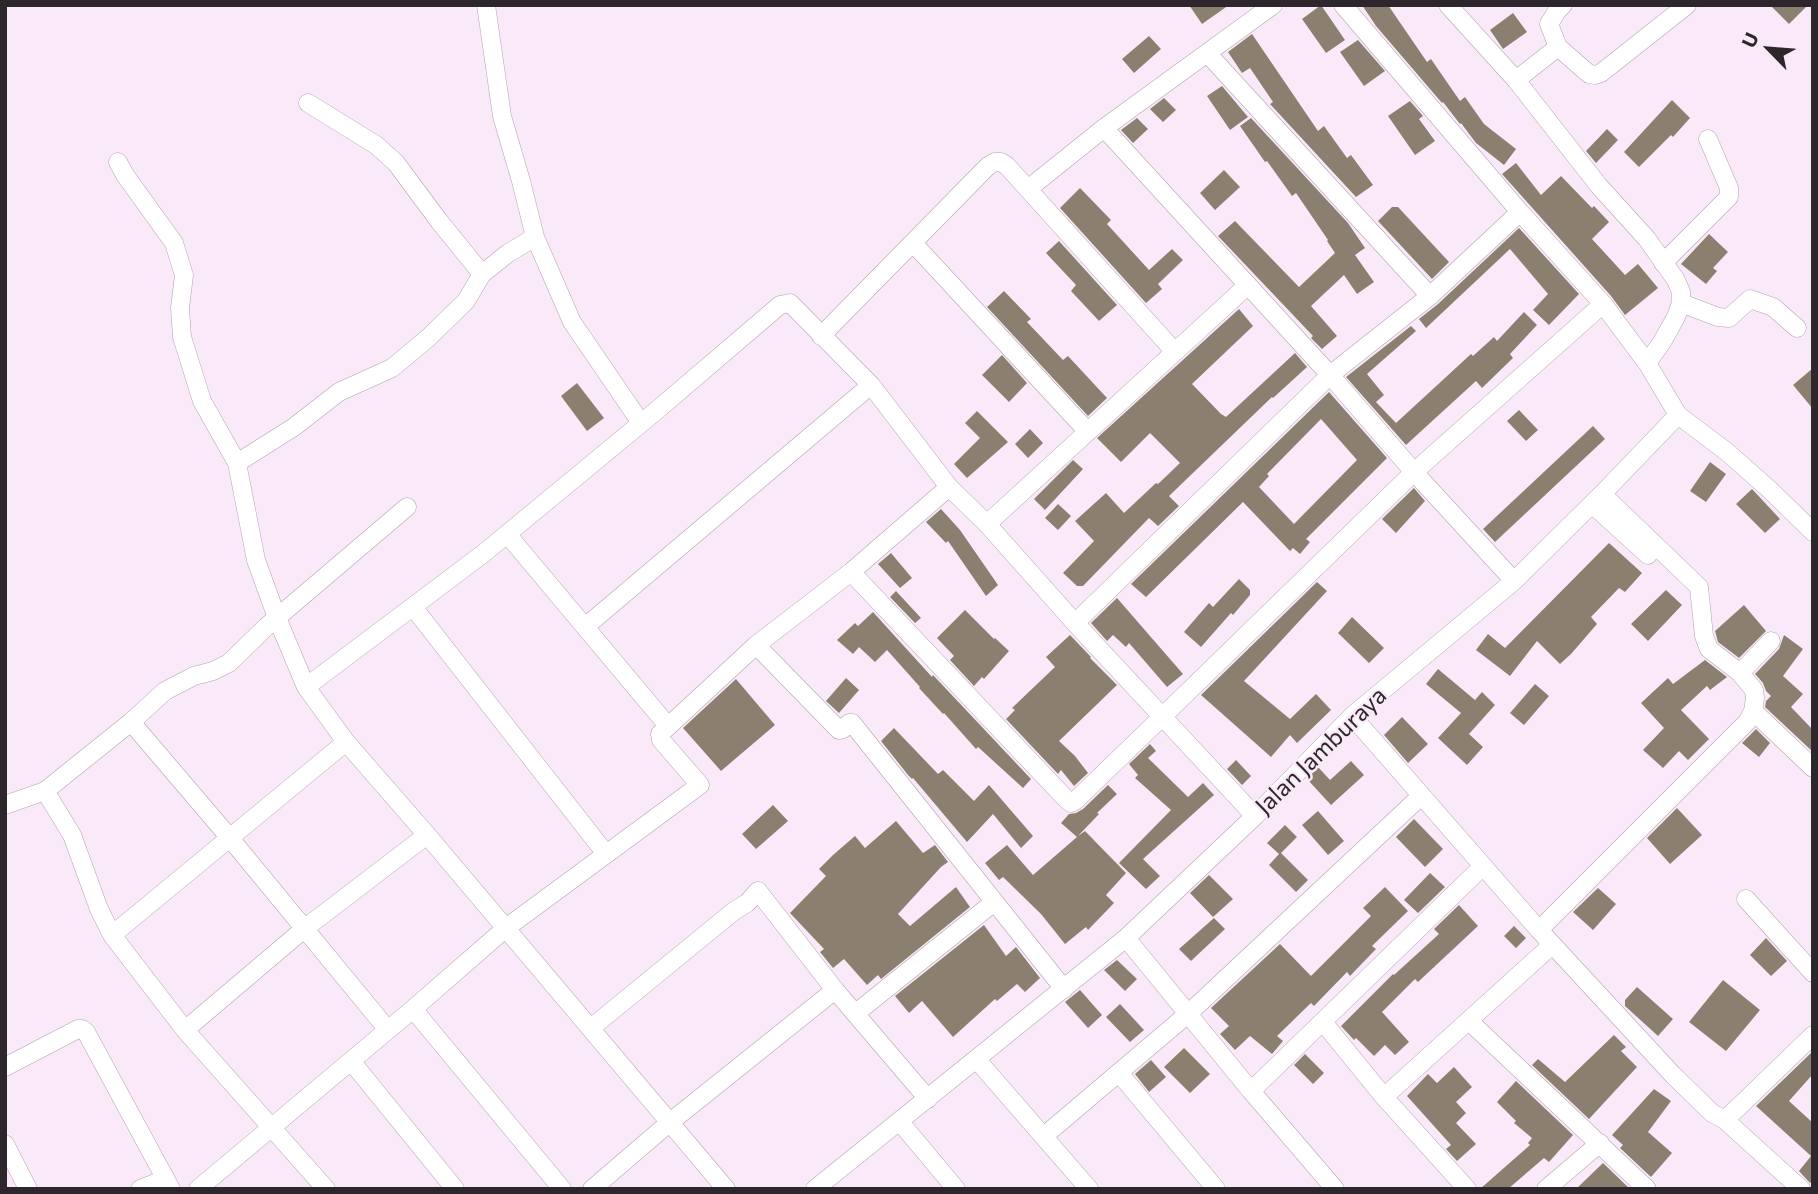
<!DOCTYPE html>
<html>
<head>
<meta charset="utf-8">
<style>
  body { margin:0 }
  #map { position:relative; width:1818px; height:1194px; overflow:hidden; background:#faeaf9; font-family:Commissioner,sans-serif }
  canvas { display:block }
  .frame { position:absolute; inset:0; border:7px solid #2d272d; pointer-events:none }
  .north { position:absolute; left:1734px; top:14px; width:70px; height:70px; -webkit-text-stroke:5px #faeaf9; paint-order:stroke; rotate:295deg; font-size:19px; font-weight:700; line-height:28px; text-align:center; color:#2d272d }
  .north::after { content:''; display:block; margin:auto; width:24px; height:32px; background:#2d272d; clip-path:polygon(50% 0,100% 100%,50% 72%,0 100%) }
</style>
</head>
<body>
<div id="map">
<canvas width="1818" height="1194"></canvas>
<div class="frame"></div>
<div class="north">U</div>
</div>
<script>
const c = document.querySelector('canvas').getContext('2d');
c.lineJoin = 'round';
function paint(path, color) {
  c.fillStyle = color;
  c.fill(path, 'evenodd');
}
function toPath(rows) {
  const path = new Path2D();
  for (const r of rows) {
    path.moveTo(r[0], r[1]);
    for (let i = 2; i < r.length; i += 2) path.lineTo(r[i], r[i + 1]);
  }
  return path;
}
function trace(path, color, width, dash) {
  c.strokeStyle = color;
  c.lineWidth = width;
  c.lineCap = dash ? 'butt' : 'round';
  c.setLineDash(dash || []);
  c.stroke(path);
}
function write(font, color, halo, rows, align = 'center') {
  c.font = font + ' Commissioner,sans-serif';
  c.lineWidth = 5;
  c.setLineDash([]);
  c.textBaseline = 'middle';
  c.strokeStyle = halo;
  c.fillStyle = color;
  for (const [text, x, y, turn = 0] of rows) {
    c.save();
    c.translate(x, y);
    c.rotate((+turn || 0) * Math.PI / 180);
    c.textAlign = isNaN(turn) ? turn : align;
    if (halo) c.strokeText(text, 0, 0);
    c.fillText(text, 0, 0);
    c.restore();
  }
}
paint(toPath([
  [1189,5,1229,5,1202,24],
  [1321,5,1345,40,1326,53,1302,19],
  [1362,5,1388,5,1427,62,1431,59,1460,101,1465,97,1484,124,1516,149,1504,165,1476,143,1461,123,1460,124,1443,102,1442,103,1376,26],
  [1770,5,1808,5,1789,24],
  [1513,13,1527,32,1503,49,1490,30],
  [1252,34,1318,131,1324,126,1347,158,1351,155,1373,185,1356,197,1270,104,1273,102,1250,68,1242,73,1228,52],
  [1149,36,1161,49,1134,73,1122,59],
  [1358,40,1385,71,1364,86,1340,52],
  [1222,86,1248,117,1230,130,1207,96],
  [1164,98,1176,110,1163,122,1150,109],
  [1672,100,1690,118,1673,137,1671,135,1639,167,1624,152],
  [1410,101,1423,116,1419,119,1435,141,1415,155,1388,116],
  [1137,118,1148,129,1133,143,1121,130],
  [1251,118,1348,223,1365,248,1355,255,1374,282,1357,294,1344,275,1311,306,1337,336,1322,349,1311,338,1313,336,1218,236,1235,221,1299,287,1335,253,1327,241,1328,240,1296,193,1292,196,1267,161,1265,162,1240,126],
  [1607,129,1618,140,1596,163,1586,151],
  [1516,163,1541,195,1561,176,1592,208,1594,206,1609,222,1592,239,1625,275,1638,264,1658,288,1625,315,1611,296,1502,174],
  [1224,170,1240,187,1215,210,1200,193],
  [1080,188,1111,220,1107,224,1149,270,1172,249,1183,260,1158,284,1162,289,1146,303,1060,208],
  [1392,207,1398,207,1449,262,1432,279,1378,221],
  [1519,228,1579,294,1549,325,1533,310,1548,294,1510,249,1426,328,1419,319,1438,304],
  [1709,234,1728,252,1713,268,1717,271,1706,284,1681,264],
  [1059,241,1117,305,1099,321,1071,291,1076,285,1046,253],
  [1004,291,1031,319,1027,322,1063,360,1068,356,1107,398,1088,416,987,307],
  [1239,309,1253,326,1192,384,1221,414,1226,417,1295,353,1307,367,1273,398,1272,397,1169,496,1179,506,1158,526,1149,518,1083,586,1077,586,1063,573,1094,541,1075,521,1106,493,1124,513,1156,483,1158,484,1180,463,1150,433,1121,462,1097,438],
  [1524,312,1537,325,1510,354,1513,358,1482,388,1476,381,1406,445,1346,377,1411,326,1416,331,1367,374,1384,395,1376,402,1396,423,1471,354,1473,356,1494,337,1497,341],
  [1002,355,1027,383,1009,402,982,375],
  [1813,368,1813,409,1793,385],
  [577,383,604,418,587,431,561,396],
  [1329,392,1387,458,1306,539,1310,542,1300,554,1293,548,1290,551,1243,502,1146,597,1131,584],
  [1321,419,1357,460,1294,524,1259,487,1269,476,1267,474],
  [1519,410,1538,430,1526,441,1507,421],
  [977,411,1008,442,967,478,954,464,980,438,965,423],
  [1593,426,1605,439,1495,542,1483,529],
  [1030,429,1043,443,1028,458,1015,444],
  [1073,460,1083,469,1045,510,1034,499],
  [1710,462,1726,474,1706,502,1690,491],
  [1414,488,1425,501,1396,533,1382,519],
  [1752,489,1780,519,1765,533,1736,504],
  [1058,504,1071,516,1058,530,1045,518],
  [941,509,960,530,998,585,986,596,948,541,946,543,926,522],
  [1609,543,1642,573,1625,592,1619,588,1591,617,1597,624,1571,654,1560,664,1537,641,1510,676,1476,650,1488,634,1505,648],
  [891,553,912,578,900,588,878,564],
  [1239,579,1250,590,1250,595,1233,615,1231,613,1201,647,1184,632,1209,603,1213,607],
  [1317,582,1327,591,1244,681,1290,719,1316,694,1331,710,1297,743,1290,735,1271,757,1201,695],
  [1666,590,1682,605,1648,641,1631,624],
  [896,591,921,618,915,623,890,597],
  [1117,598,1183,674,1167,687,1129,643,1126,647,1113,635,1107,641,1091,623],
  [1744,605,1766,631,1739,658,1718,642,1715,631],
  [965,610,994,639,995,638,1009,651,984,679,982,677,974,686,950,660,954,656,937,638],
  [873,612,932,677,933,675,1031,779,1023,788,978,747,976,749,944,713,943,714,919,688,920,687,887,650,875,662,859,647,853,654,837,640,855,623,858,626],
  [1352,617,1384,648,1369,663,1338,633],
  [1070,635,1091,657,1090,658,1117,685,1059,741,1075,756,1088,773,1074,786,1061,770,1058,774,1006,719,1015,710,1012,708,1055,667,1046,657],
  [1784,635,1803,649,1783,676,1803,694,1791,707,1813,730,1813,752,1765,707,1766,701,1771,696,1766,691,1763,683,1755,674,1779,649],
  [1705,660,1727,677,1710,690,1707,686,1681,710,1709,739,1688,760,1679,751,1663,768,1643,750,1664,728,1641,703,1668,678,1673,684],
  [1438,669,1475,700,1482,692,1495,705,1469,734,1483,747,1467,765,1438,738,1461,713,1426,684],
  [846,678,859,690,839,713,826,701],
  [736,679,775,725,721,771,683,728],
  [1535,684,1549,696,1524,725,1510,713],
  [1402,717,1428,744,1408,763,1384,735],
  [894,728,938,774,943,770,974,801,989,785,1033,836,1021,848,993,814,967,842,913,778,912,779,908,775,881,741],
  [1756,729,1770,743,1759,757,1742,743],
  [1150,744,1156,751,1148,758,1188,797,1203,783,1214,795,1143,859,1160,876,1146,889,1119,863,1171,810,1135,778,1138,775,1129,764],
  [1236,760,1251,776,1242,785,1227,769],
  [1351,761,1364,775,1331,805,1307,779,1318,767,1330,780],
  [1108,785,1117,794,1097,813,1099,814,1078,836,1085,831,1126,873,1106,895,1114,903,1088,930,1086,927,1065,944,1041,914,1003,877,999,880,985,863,1007,845,1033,875,1077,837,1061,823,1069,814,1076,813,1083,809],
  [773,805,788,821,756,849,742,834],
  [1677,808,1702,835,1670,864,1647,838],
  [1318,811,1344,841,1328,855,1302,825],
  [1414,819,1443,849,1425,867,1396,837],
  [896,821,923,853,935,845,948,862,941,867,898,914,910,926,956,887,970,907,881,979,878,975,867,985,844,959,833,968,820,952,824,949,790,913,826,876,819,869,833,855,855,836,865,848],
  [1285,825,1297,837,1281,853,1308,880,1296,892,1269,865,1279,854,1267,843],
  [1430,873,1445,887,1418,913,1404,900],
  [1209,875,1233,899,1213,917,1190,893],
  [1385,887,1408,911,1372,946,1376,949,1350,976,1347,972,1314,1006,1311,1003,1277,1036,1283,1041,1272,1054,1250,1036,1235,1050,1220,1034,1229,1026,1211,1008,1280,944,1311,976,1371,916,1363,908],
  [1598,888,1616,904,1593,930,1573,912],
  [1459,905,1478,926,1418,982,1415,979,1382,1012,1409,1042,1395,1055,1385,1045,1374,1056,1356,1038,1354,1040,1341,1026,1393,974,1394,975,1439,934,1434,929],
  [1214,918,1225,929,1191,961,1179,949],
  [984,925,1006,956,1016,947,1040,978,1025,992,1017,984,997,1001,995,999,953,1037,922,1001,909,1013,895,996],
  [1514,926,1526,938,1516,948,1504,936],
  [1766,938,1787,961,1771,976,1750,955],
  [1117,960,1137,979,1125,991,1104,970],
  [1723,980,1760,1010,1726,1051,1689,1022],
  [1637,987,1673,1019,1658,1036,1625,1006,1625,1000],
  [1080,990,1102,1015,1088,1028,1065,1002],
  [1120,1004,1144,1030,1130,1042,1106,1017],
  [1614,1035,1626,1047,1621,1051,1637,1067,1589,1119,1532,1065,1538,1059,1565,1082],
  [1184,1048,1210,1074,1190,1093,1164,1067],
  [1811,1053,1813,1055,1813,1074,1789,1101,1813,1123,1813,1180,1810,1183,1799,1171,1811,1156,1756,1106],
  [1305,1054,1324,1073,1313,1084,1294,1065],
  [1151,1060,1166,1077,1149,1092,1135,1074],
  [1454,1067,1472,1087,1456,1102,1466,1113,1456,1123,1476,1144,1457,1161,1446,1149,1451,1145,1407,1096,1428,1074,1437,1083],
  [1516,1081,1573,1135,1549,1162,1544,1158,1508,1189,1480,1189,1530,1145,1528,1143,1532,1138,1514,1123,1516,1121,1497,1102],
  [1654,1089,1671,1101,1648,1132,1672,1153,1651,1177,1620,1148,1623,1145,1612,1135],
  [1603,1163,1630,1189,1576,1189]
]), '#8b8070');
const street = toPath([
  [486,5,502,116,521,181,535,237,572,322,641,423],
  [1448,5,1516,80,1599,186,1647,239,1676,280,1681,292,1681,303,1676,317,1662,342,1647,363],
  [1558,47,1589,74,1595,75,1601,73,1687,5],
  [1207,53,1430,296],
  [1516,80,1558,47,1549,24,1557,11,1563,5],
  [1104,128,1330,375,1414,472,1514,581],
  [118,162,125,175,174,243,184,275,180,308,182,337,202,401,237,463,256,560,277,618,306,687,346,742,427,835,726,1189],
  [1028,189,1104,128,1273,5],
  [913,243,1088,432],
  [1663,263,1729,197,1729,188,1708,139],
  [482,274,507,254,535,237],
  [1681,303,1718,317,1729,318,1750,299,1773,307,1797,328],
  [1603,304,1647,363,1678,415],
  [821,336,988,166,995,162,1001,162,1007,166,1175,352],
  [237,463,294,427,339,392,392,368,428,338,466,301,482,274,439,221,396,163,376,145,308,103],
  [1592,504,1648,555],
  [987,524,1248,285],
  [507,534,668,726],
  [851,572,1067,800,1071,803,1075,801,1163,716,1414,472,1603,304,1520,212,1343,5],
  [413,607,606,854],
  [1075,623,1330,375,1430,296,1520,212],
  [585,627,871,385],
  [756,645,839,730,843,729,849,723,852,723,1064,989],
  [1740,673,1771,641],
  [306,687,484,553,656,411,780,305,790,303,871,385,949,487,987,524,1075,623,1255,816],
  [1753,711,1813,768],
  [1352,716,1539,930,1673,1075,1712,1113,1725,1120,1801,1189],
  [131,722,229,837,388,1030],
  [5,805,45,791],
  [1746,899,1813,973],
  [1539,930,1747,722,1753,711,1755,698,1754,690,1740,673,1709,649,1704,636,1699,587,1602,494],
  [112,935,346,742],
  [1126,938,1251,1091,1335,1189],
  [413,1009,562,1189],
  [856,1013,993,903],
  [1469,1021,1647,1189],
  [1323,1022,1384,1097,1467,1189],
  [591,1028,734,911,747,903,758,891,835,990,928,1099],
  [185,1030,304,929,427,835],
  [977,1060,1089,1189],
  [351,1061,455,1189],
  [5,1067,78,1029,82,1029,86,1032,171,1189],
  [1119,1073,1216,1189],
  [1251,1091,1483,866],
  [1384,1097,1552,945],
  [1725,1120,1813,1035],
  [900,1122,956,1189],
  [1044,1136,1189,1013,1421,796],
  [5,1144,28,1189],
  [140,1189,165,1179],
  [198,1189,413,1009,506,928,700,785,661,740,660,734,755,646,851,572,949,487],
  [326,1189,185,1030,112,935,99,909,72,835,45,791,131,722,165,691,194,676,213,671,229,663,266,627,407,507],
  [592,1189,669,1123,835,990],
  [815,1189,1126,938,1255,816,1352,716,1514,581,1602,494,1678,415,1727,452,1770,490,1813,532],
  [1546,1189,1600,1143]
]);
trace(street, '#b1a2b0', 19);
trace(street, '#fff', 18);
write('24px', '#2d272d', '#faeaf9', [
  ["Jalan Jamburaya",1321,751,-44]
]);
</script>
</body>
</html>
